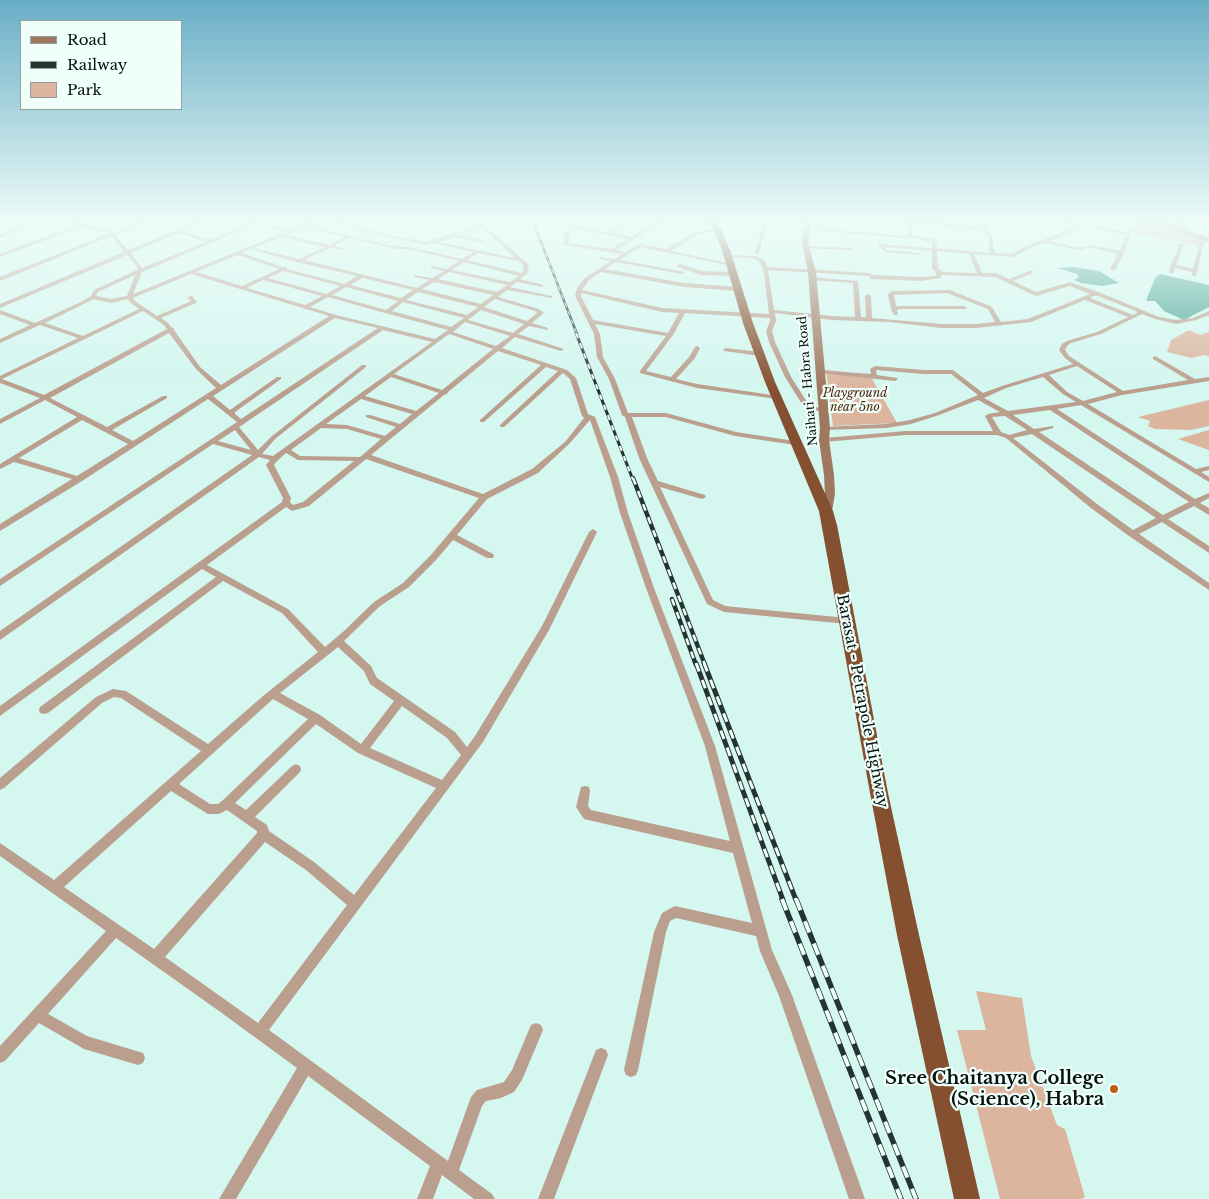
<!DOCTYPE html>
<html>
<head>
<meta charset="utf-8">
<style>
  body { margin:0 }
  #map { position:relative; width:1209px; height:1199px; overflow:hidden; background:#d4f7ef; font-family:"Libre Baskerville",serif }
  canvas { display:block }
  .legend { position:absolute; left:20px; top:20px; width:162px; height:90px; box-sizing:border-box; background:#f1fffb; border:1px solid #93a09d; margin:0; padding:6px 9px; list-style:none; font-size:15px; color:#06120f }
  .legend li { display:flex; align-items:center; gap:10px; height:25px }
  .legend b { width:25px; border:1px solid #93a09d }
</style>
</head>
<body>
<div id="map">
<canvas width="1209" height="1199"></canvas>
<ul class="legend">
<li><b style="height:6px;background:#a07860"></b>Road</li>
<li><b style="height:6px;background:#243430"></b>Railway</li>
<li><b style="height:14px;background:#dcb59f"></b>Park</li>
</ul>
</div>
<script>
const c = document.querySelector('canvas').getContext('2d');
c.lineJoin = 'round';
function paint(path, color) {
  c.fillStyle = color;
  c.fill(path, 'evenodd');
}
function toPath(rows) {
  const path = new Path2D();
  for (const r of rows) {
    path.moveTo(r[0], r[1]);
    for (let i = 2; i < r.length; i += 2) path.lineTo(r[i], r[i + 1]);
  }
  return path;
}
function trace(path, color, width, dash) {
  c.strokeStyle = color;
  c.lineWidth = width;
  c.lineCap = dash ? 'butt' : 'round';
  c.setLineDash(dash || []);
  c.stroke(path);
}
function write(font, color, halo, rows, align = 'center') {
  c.font = font + ' "Libre Baskerville",serif';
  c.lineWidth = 4.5;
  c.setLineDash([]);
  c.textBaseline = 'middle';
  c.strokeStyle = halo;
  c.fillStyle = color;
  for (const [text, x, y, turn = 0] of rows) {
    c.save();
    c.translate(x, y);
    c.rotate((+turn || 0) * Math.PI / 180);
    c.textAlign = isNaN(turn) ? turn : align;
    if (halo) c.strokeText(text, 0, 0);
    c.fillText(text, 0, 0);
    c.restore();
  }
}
paint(toPath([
  [1139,219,1155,223,1158,219,1178,219,1184,232,1203,239,1202,246,1132,233],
  [1189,330,1200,335,1209,332,1209,356,1204,355,1192,358,1167,352,1171,340],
  [826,370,870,375,897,423,833,426],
  [1209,400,1209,426,1191,430,1155,429,1148,426,1150,421,1138,417],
  [1209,429,1209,450,1178,439,1209,430],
  [976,991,1022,998,1031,1056,1057,1125,1065,1129,1085,1197,1081,1199,1000,1199,957,1030,986,1030]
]), '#dcb59f');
paint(toPath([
  [1073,267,1099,271,1119,283,1102,286,1081,283,1074,280,1079,277,1077,274,1058,268],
  [1160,274,1209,285,1209,307,1184,320,1164,311,1155,301,1146,301,1155,278]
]), '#4ba594');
paint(toPath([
  [37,219,44,219,0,238,0,235,37,219],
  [53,219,63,219,115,232,146,219,153,219,115,235,128,250,202,219,209,219,183,231,210,240,248,224,226,219,237,219,253,222,260,219,267,219,258,224,290,230,315,219,322,219,308,226,391,246,399,245,401,247,409,247,462,259,473,252,433,243,426,245,383,236,325,219,333,219,384,234,426,242,479,225,473,219,478,219,529,265,527,274,520,279,543,285,543,287,517,282,510,287,552,296,552,298,507,290,498,297,539,309,544,313,532,323,548,328,548,330,529,326,518,334,564,349,561,351,515,337,502,348,567,370,576,378,588,414,595,417,618,477,628,513,654,588,715,746,772,950,792,995,865,1199,849,1199,779,996,760,951,756,936,676,918,670,921,666,932,638,1070,636,1075,631,1077,626,1075,624,1070,654,932,662,913,675,906,752,923,733,853,588,820,584,819,576,807,581,787,585,786,589,787,590,791,588,806,591,810,730,841,705,746,646,588,620,513,610,477,590,420,569,444,538,473,487,499,457,535,493,554,494,556,493,558,487,558,453,540,436,560,409,587,380,606,344,641,371,666,377,678,455,732,467,747,475,736,542,626,589,532,593,529,597,532,549,630,483,742,269,1030,448,1161,471,1097,477,1090,504,1082,512,1070,531,1025,536,1023,541,1025,543,1030,522,1080,514,1092,501,1098,486,1101,482,1106,459,1170,492,1194,495,1199,474,1199,442,1175,433,1199,417,1199,430,1166,308,1076,236,1199,219,1199,297,1068,219,1011,116,938,48,1014,87,1036,143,1053,145,1058,143,1063,138,1065,84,1049,39,1023,5,1061,0,1063,0,1046,106,931,0,856,0,843,54,880,201,751,121,698,114,697,102,703,4,788,0,790,0,778,96,697,113,689,126,691,208,744,263,696,318,652,282,613,223,581,48,713,44,714,40,713,39,710,40,707,216,577,202,569,0,716,0,706,282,502,283,498,266,465,270,460,259,457,0,640,0,631,252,455,213,444,0,586,0,579,237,422,208,399,82,481,0,531,0,524,72,479,14,462,0,469,0,464,77,417,45,400,0,424,0,419,40,398,0,383,0,376,78,338,40,325,0,343,0,339,30,325,0,314,0,310,35,323,83,301,91,296,94,290,137,270,137,266,127,255,0,308,0,304,124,252,111,236,0,281,0,277,110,233,81,227,0,257,0,254,76,225,53,219],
  [254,225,285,232,133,294,142,272,254,225],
  [304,227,345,237,329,245,286,235,304,227],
  [482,227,515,258,438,242,454,237,486,243,486,241,459,235,482,227],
  [179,233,206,242,142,268,131,253,179,233],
  [281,237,325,247,299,259,254,248,281,237],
  [350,238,396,249,409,249,459,261,447,269,431,266,431,268,444,271,432,278,414,275,414,277,429,280,417,288,304,260,330,248,344,250,344,248,334,246,350,238],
  [250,249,296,262,357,276,344,284,291,270,287,269,287,267,283,267,242,253,250,249],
  [478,253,519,261,524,266,522,273,467,260,478,253],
  [238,255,279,269,242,286,196,272,238,255],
  [464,262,519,276,510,282,452,270,464,262],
  [283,271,287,272,340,286,326,294,268,278,283,271],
  [449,272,507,285,497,292,438,279,449,272],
  [191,274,240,289,329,316,221,385,200,367,174,330,174,328,171,327,168,323,161,318,196,303,197,302,192,296,187,297,191,301,157,316,135,301,133,298,191,274],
  [135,275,127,296,111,299,96,296,98,292,135,275],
  [363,278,413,290,401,298,350,285,363,278],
  [263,280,322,296,305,305,247,288,263,280],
  [434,282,493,295,481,304,422,289,434,282],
  [346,287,398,301,386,310,332,295,346,287],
  [418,292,478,307,467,315,406,300,418,292],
  [328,297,385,313,448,330,435,339,336,315,310,307,328,297],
  [94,299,111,303,128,299,131,303,139,309,83,336,45,323,94,299],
  [495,299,535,311,537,313,527,321,484,307,495,299],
  [403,302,464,318,451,327,392,311,403,302],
  [481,310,524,324,513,333,468,320,481,310],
  [143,311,164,325,167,329,44,395,2,379,143,311],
  [335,318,378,328,241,419,235,414,235,412,281,379,281,377,277,377,230,410,213,396,335,318],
  [465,322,510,336,496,346,453,332,465,322],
  [383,330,432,342,273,456,262,454,275,439,366,367,366,365,362,365,271,437,258,450,239,427,244,424,245,423,383,330],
  [169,333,196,369,216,388,133,441,112,430,167,398,167,396,163,396,107,427,50,398,169,333],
  [449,334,493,349,442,390,394,374,449,334],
  [498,351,541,365,480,420,480,422,484,422,546,367,558,371,500,425,500,427,504,427,563,373,570,379,582,416,584,418,565,442,532,469,483,494,371,455,444,395,447,394,448,392,498,351],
  [391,377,439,393,416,411,365,396,391,377],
  [361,399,412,414,400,424,370,415,366,415,366,417,396,427,385,436,347,425,326,424,361,399],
  [82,420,128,444,77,476,19,458,82,420],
  [321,428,347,429,381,439,360,457,300,456,291,450,321,428],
  [235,430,251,450,218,441,235,430],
  [286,453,298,460,354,461,303,502,293,505,290,502,291,498,274,465,277,461,286,453],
  [366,459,479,498,430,556,403,583,374,602,344,631,325,647,288,609,207,565,286,507,292,511,309,506,366,459],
  [338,647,364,671,370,684,394,701,361,744,320,715,280,693,338,647],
  [273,699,308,719,223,800,218,804,210,804,179,784,273,699],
  [402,706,447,738,461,755,442,780,370,748,402,706],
  [316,724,358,753,436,788,354,895,314,862,269,831,267,825,255,817,300,772,301,769,300,766,296,764,292,766,246,810,235,803,316,724],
  [171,791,208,814,219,814,227,810,254,829,257,831,257,833,154,949,64,887,171,791],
  [265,842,306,870,347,905,258,1023,165,957,265,842],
  [574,219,579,219,574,225,592,229,604,219,609,219,596,230,610,232,626,219,631,219,615,233,632,237,661,219,667,219,616,250,625,252,639,244,666,249,695,232,719,228,719,230,698,234,671,251,732,264,732,266,640,247,620,260,685,272,682,274,616,262,605,269,684,283,738,287,741,289,738,291,684,287,601,272,589,280,582,290,662,308,769,314,764,273,760,262,753,258,728,257,726,257,726,255,756,256,764,260,767,267,870,273,872,275,921,277,936,276,935,271,932,269,932,251,884,247,887,250,920,253,922,254,920,255,886,252,877,245,879,244,932,248,932,242,909,237,905,238,806,229,804,228,804,227,904,236,908,234,906,221,907,219,984,228,980,219,984,219,992,236,995,253,1012,254,1026,246,1077,227,1054,219,1062,219,1082,226,1085,225,1128,232,1136,219,1141,219,1131,234,1126,248,1116,269,1113,271,1110,269,1118,254,1090,247,1079,250,1045,243,1030,248,1013,257,974,254,982,273,996,273,1009,279,1029,271,1033,271,1033,273,1013,281,1036,292,1070,282,1101,293,1159,317,1176,320,1193,318,1209,311,1209,315,1196,320,1176,324,1155,319,1142,314,1101,334,1071,343,1067,346,1065,350,1069,356,1123,391,1188,380,1153,359,1153,357,1155,356,1195,379,1209,377,1209,381,1122,395,1088,404,1196,469,1209,466,1209,470,1201,472,1209,477,1209,482,1081,405,1057,409,1195,499,1209,493,1209,498,1200,503,1209,508,1209,515,1194,506,1168,519,1209,546,1209,553,1162,522,1139,534,1209,583,1209,590,1129,536,1091,508,1006,438,997,435,906,435,824,442,820,440,824,438,906,431,993,431,985,416,988,414,1000,412,978,400,939,415,911,424,886,428,825,430,822,428,823,427,886,424,910,420,935,413,978,395,951,374,924,374,876,370,877,375,897,378,898,379,895,381,820,373,817,371,818,370,871,374,870,369,875,366,924,370,953,370,983,393,1002,386,1073,364,1065,358,1059,350,1062,344,1067,341,1097,332,1128,317,1085,300,1031,322,976,328,942,328,890,322,832,320,775,313,776,321,772,331,775,342,791,377,807,402,810,405,825,410,825,412,823,413,806,407,802,404,785,377,769,342,766,331,770,321,770,318,685,313,673,335,646,371,671,377,689,357,695,347,697,346,700,348,695,358,676,379,697,384,779,396,780,397,777,399,697,388,640,373,640,371,666,336,595,324,600,334,603,357,615,379,628,413,666,413,736,432,795,441,799,443,795,445,735,436,666,417,632,417,647,458,658,481,705,495,706,497,702,499,660,487,713,600,725,606,847,618,850,619,851,621,850,623,847,624,724,612,707,604,639,458,625,417,622,415,609,379,597,357,594,334,575,296,577,288,585,278,611,261,600,259,600,257,615,259,622,254,564,245,565,231,574,219],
  [912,223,985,231,988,236,990,253,937,248,936,240,912,235,912,223],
  [1085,227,1126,235,1120,251,1090,245,1079,248,1049,241,1085,227],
  [572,228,628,239,611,249,569,243,569,231,572,228],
  [937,251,969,254,977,273,943,272,938,268,937,251],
  [768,270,869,276,871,279,921,281,941,278,941,275,995,277,1036,296,1070,286,1090,294,1028,319,1001,322,992,307,950,290,892,291,889,293,888,295,891,309,894,315,898,315,897,310,900,309,966,309,966,307,964,306,896,306,894,295,947,293,988,309,995,322,976,324,942,324,872,318,871,296,868,294,865,296,866,317,861,317,858,281,810,277,809,278,812,280,853,283,855,317,832,316,774,310,768,270],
  [581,293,662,312,679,313,668,333,593,320,581,296,581,293],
  [1093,296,1098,296,1136,311,1137,313,1133,315,1090,298,1093,296],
  [1077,366,1117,392,1083,401,1067,392,1049,375,1077,366],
  [1043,377,1063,394,1076,402,1008,411,984,398,1006,388,1043,377],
  [1050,410,1189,502,1163,515,1039,432,1053,428,1053,426,1034,429,1013,415,1050,410],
  [1005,416,1027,430,1009,435,1001,432,992,417,1005,416],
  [1032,434,1156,518,1133,530,1097,504,1013,438,1032,434],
  [719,219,732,219,712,223,710,222,719,219],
  [764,219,768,219,759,253,757,254,755,253,764,219],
  [1178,219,1182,219,1188,234,1184,233,1178,219],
  [1203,238,1205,239,1196,276,1192,276,1192,272,1175,268,1173,273,1169,273,1170,266,1180,244,1182,243,1184,244,1176,265,1193,269,1201,239,1203,238],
  [806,246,851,248,853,249,851,250,804,248,804,246,806,246],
  [680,264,702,271,733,272,736,274,733,276,701,275,678,267,677,266,680,264],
  [726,348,760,352,763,354,760,356,724,351,723,350,726,348],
  [601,1048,606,1050,608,1055,554,1199,538,1199,596,1050,601,1048]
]), '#bb9f8e');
paint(toPath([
  [804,219,810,219,808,243,816,272,830,428,829,440,834,475,835,494,832,511,826,515,820,511,825,494,824,475,819,440,820,428,808,272,802,243,804,219],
  [1142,219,1153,219,1209,238,1209,242,1142,219]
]), '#a07860');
paint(toPath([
  [706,219,714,219,721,229,730,250,753,323,775,382,833,511,837,525,888,793,919,935,980,1199,954,1199,897,935,870,793,819,511,765,382,743,323,722,250,713,229,706,219]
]), '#845030');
const railFar4 = toPath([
  [532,219,577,334]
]);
const railFar3 = toPath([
  [576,333,633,480]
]);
const railFar2 = toPath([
  [633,478,705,665],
  [672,599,696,665]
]);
const railFar1 = toPath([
  [696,663,783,900],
  [704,663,796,900]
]);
const rail = toPath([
  [782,899,901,1199],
  [796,899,916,1199]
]);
trace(railFar4, '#243430', 2.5);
trace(railFar3, '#243430', 3);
trace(railFar2, '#243430', 4.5);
trace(railFar1, '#243430', 5);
trace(rail, '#243430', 5.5);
trace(railFar4, '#f1fffb', 1, [4.5]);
trace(railFar3, '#f1fffb', 2, [5.5]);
trace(railFar2, '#f1fffb', 2.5, [7]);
trace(railFar1, '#f1fffb', 3, [9]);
trace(rail, '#f1fffb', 4, [12]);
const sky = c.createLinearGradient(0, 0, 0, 387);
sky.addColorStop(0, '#69aec6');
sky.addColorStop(0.57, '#ecfbf8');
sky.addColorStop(1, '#ecfbf800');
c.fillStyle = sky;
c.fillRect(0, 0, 1209, 387);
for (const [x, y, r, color] of [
  [1114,1089,5,"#bd5f15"]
]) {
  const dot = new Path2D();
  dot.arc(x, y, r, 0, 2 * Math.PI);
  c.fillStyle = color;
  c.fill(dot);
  trace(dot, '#f1fffb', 2);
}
write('12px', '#06120f', '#f1fffb', [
  ["Naihati - Habra Road",808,381,-95]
]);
write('italic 12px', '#51280c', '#f1fffb', [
  ["Playground",855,394],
  ["near 5no",855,408]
]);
write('15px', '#06120f', '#f1fffb', [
  ["Barasat - Petrapole Highway",862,701,79]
]);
write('bold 18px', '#06120f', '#f1fffb', [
  ["Sree Chaitanya College",1104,1079],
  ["(Science), Habra",1104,1100]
], 'right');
</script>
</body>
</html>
